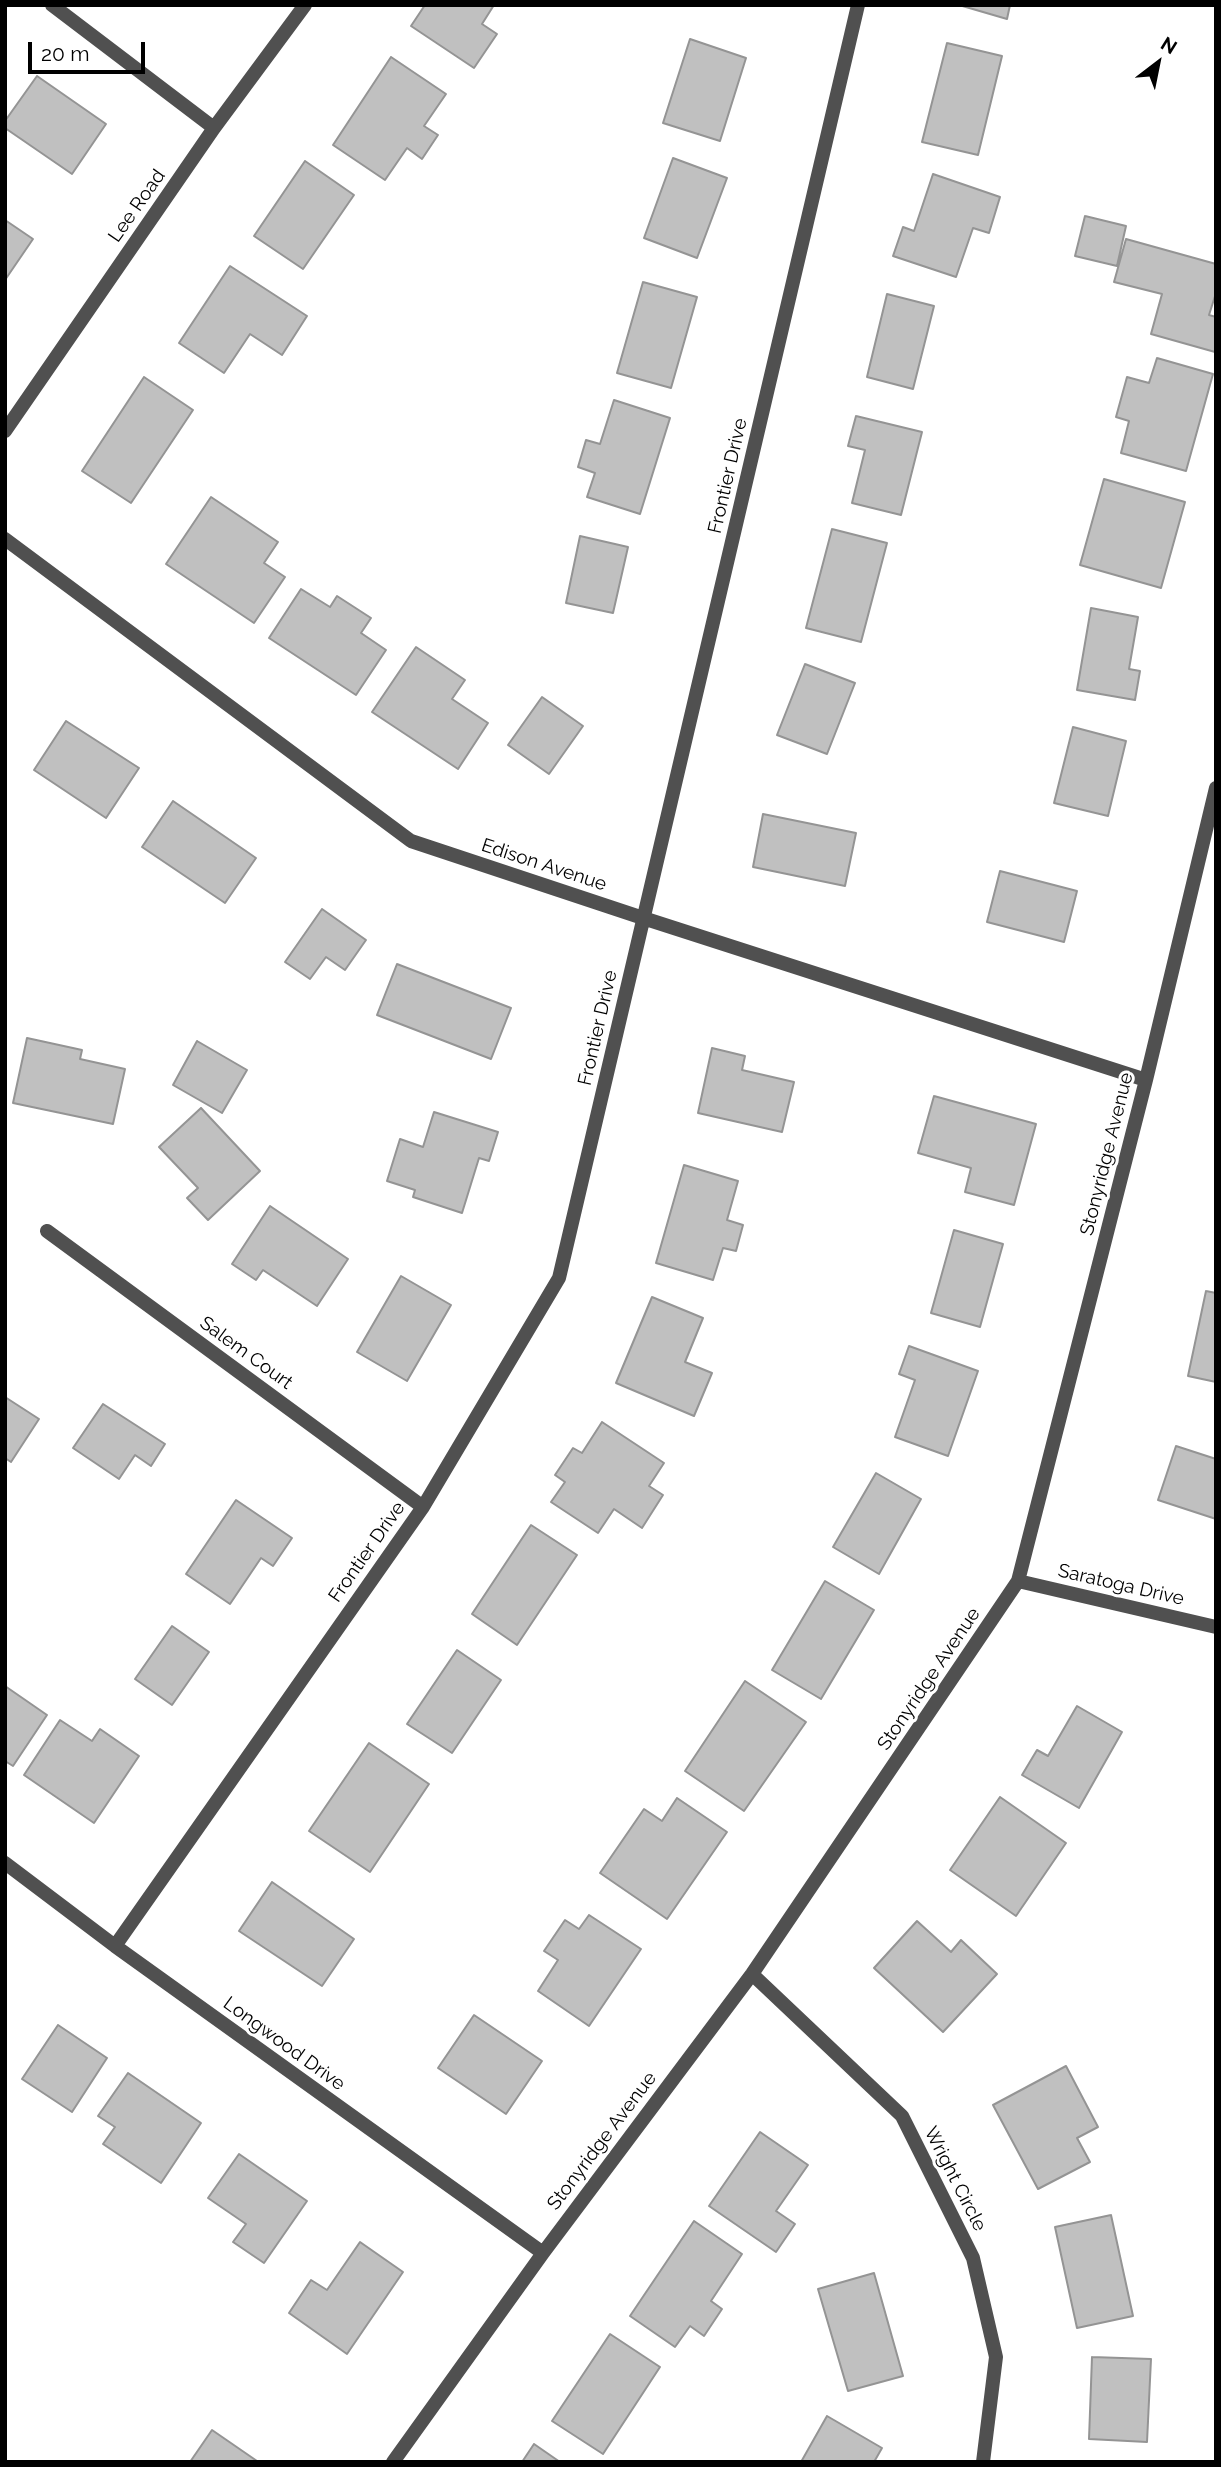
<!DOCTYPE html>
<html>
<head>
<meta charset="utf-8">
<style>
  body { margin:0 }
  #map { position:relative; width:1221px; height:2467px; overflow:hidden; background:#fff; font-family:Raleway,sans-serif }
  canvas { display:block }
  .frame { position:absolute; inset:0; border:7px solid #000; pointer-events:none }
  .north { position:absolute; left:1123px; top:28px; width:70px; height:70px; -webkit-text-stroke:5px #fff; paint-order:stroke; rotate:32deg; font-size:19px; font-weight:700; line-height:28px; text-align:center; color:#000 }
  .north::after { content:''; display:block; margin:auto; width:24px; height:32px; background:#000; clip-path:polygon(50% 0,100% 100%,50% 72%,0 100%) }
  .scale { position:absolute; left:28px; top:42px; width:117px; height:32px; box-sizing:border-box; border:4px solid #000; border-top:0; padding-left:9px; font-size:21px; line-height:24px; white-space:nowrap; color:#000; -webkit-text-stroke:5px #fff; paint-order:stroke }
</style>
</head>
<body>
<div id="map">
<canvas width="1221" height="2467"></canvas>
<div class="frame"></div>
<div class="north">N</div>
<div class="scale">20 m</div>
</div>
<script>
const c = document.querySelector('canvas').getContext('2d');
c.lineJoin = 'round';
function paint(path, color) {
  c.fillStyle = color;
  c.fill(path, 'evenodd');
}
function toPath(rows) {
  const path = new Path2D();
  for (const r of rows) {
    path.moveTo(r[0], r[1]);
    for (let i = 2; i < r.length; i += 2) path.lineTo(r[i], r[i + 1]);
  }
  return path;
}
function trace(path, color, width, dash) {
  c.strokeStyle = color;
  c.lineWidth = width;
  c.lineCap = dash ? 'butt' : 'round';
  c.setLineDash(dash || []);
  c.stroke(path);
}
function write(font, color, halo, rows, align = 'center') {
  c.font = font + ' Raleway,sans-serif';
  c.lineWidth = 6;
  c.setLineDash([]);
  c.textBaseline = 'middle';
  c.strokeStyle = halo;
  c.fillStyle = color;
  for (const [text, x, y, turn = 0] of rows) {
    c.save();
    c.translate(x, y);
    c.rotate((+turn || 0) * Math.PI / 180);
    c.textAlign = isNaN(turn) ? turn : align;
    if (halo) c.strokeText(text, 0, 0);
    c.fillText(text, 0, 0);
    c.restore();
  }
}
const building = toPath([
  [425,5,494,5,482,24,497,34,474,68,411,26,425,5],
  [959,5,1010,5,1007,19,959,5],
  [690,39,746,58,720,141,663,123,690,39],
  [947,43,1002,56,978,155,922,142,947,43],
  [391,57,446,94,424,126,438,135,422,159,407,148,385,180,333,145,391,57],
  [37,76,106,124,72,174,5,128,5,121,37,76],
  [673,158,727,178,697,258,644,238,673,158],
  [305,161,354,195,303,269,254,236,305,161],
  [933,174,1000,197,989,233,973,228,956,277,893,256,903,227,914,231,933,174],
  [1085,216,1126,226,1117,266,1075,256,1085,216],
  [5,220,33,239,5,280,5,220],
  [1126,239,1216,264,1216,293,1209,315,1216,317,1215,352,1151,334,1162,294,1114,282,1126,239],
  [230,266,307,316,282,355,250,334,224,373,179,343,230,266],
  [643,282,697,297,671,388,617,373,643,282],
  [887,294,934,306,913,389,867,377,887,294],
  [1157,358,1213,374,1186,471,1121,453,1129,421,1116,417,1127,377,1149,383,1157,358],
  [144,377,193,410,131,503,82,471,144,377],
  [614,400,670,418,640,514,587,497,595,473,578,467,586,440,600,444,614,400],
  [856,416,922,432,901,515,852,503,865,450,848,446,856,416],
  [1104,479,1185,502,1161,588,1080,565,1104,479],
  [211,497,278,542,264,563,285,577,254,623,166,564,211,497],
  [832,529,887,543,861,642,806,628,832,529],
  [580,536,628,547,613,613,566,603,580,536],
  [301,589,330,607,337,596,371,618,361,633,386,650,356,695,269,638,301,589],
  [1091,608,1138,617,1129,669,1140,671,1135,700,1077,690,1091,608],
  [416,647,465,680,452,699,488,723,458,769,372,712,416,647],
  [805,664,855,683,827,754,777,735,805,664],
  [542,697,583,726,549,774,508,745,542,697],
  [66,721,139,768,106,818,34,770,66,721],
  [1073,727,1126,741,1108,816,1054,803,1073,727],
  [173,801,256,858,225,903,142,847,173,801],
  [763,814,856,833,845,886,753,867,763,814],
  [1000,871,1077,891,1064,942,987,922,1000,871],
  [322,909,366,940,345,970,326,957,310,979,285,962,322,909],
  [397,964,511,1008,491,1059,377,1015,397,964],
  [27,1038,82,1050,80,1059,125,1069,113,1124,13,1103,27,1038],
  [197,1041,247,1070,222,1113,173,1085,197,1041],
  [712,1048,745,1056,742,1070,794,1082,782,1132,698,1113,712,1048],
  [934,1096,1036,1124,1014,1205,965,1192,971,1168,918,1153,934,1096],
  [201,1108,260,1171,208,1220,187,1198,198,1188,159,1147,201,1108],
  [434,1112,498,1132,489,1161,479,1158,462,1213,413,1197,415,1190,387,1181,400,1139,423,1147,434,1112],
  [684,1165,738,1181,727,1220,743,1225,736,1251,723,1248,713,1280,656,1263,684,1165],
  [270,1206,348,1259,317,1306,263,1270,256,1280,232,1264,270,1206],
  [954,1230,1003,1244,980,1327,931,1313,954,1230],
  [401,1276,451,1305,407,1381,357,1352,401,1276],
  [1206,1291,1216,1293,1216,1382,1188,1376,1206,1291],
  [652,1297,703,1318,685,1362,712,1373,694,1416,616,1383,652,1297],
  [909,1346,978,1371,948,1456,895,1437,915,1380,899,1374,909,1346],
  [5,1397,39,1419,11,1462,5,1458,5,1397],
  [103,1404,165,1444,151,1466,135,1455,119,1479,73,1448,103,1404],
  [602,1422,664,1463,649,1486,663,1495,642,1528,614,1509,598,1533,551,1502,565,1482,555,1475,573,1448,582,1453,602,1422],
  [1176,1446,1216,1459,1216,1519,1158,1500,1176,1446],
  [876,1473,921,1499,879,1574,833,1547,876,1473],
  [236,1500,292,1538,273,1566,261,1558,230,1604,186,1574,236,1500],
  [531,1525,577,1555,517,1645,472,1614,531,1525],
  [825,1581,874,1610,821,1699,772,1670,825,1581],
  [172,1626,209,1652,172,1705,135,1679,172,1626],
  [457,1650,501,1680,452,1753,407,1724,457,1650],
  [745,1681,806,1722,744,1811,685,1771,745,1681],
  [5,1686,47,1715,13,1766,5,1761,5,1686],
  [1077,1706,1122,1732,1079,1808,1022,1775,1037,1750,1048,1756,1077,1706],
  [60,1720,92,1741,100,1729,139,1756,94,1823,24,1775,60,1720],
  [369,1743,429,1784,370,1872,309,1831,369,1743],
  [1000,1797,1066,1843,1016,1916,950,1870,1000,1797],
  [677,1798,727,1832,667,1919,600,1873,644,1809,662,1821,677,1798],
  [272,1882,354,1939,322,1986,239,1931,272,1882],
  [589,1915,641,1949,589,2026,538,1991,558,1960,544,1951,565,1920,579,1929,589,1915],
  [917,1921,951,1952,961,1940,997,1974,943,2032,874,1968,917,1921],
  [474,2015,542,2061,506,2114,438,2068,474,2015],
  [58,2025,107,2058,72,2112,22,2079,58,2025],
  [1066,2066,1098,2127,1077,2138,1090,2162,1038,2189,993,2105,1066,2066],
  [128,2073,201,2123,161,2183,103,2144,115,2127,98,2116,128,2073],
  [760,2132,808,2165,776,2211,795,2224,776,2252,709,2206,760,2132],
  [239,2154,307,2201,264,2263,233,2242,246,2224,208,2198,239,2154],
  [1111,2215,1133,2316,1077,2328,1055,2227,1111,2215],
  [694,2221,742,2254,711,2301,722,2309,704,2336,690,2326,675,2347,630,2316,694,2221],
  [360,2242,403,2272,347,2354,289,2313,311,2280,327,2290,360,2242],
  [874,2273,903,2376,848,2391,818,2289,874,2273],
  [610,2334,660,2367,603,2454,552,2421,610,2334],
  [1092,2357,1151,2359,1147,2442,1089,2439,1092,2357],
  [827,2416,882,2448,874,2462,801,2462,827,2416],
  [212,2430,257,2461,257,2462,190,2462,212,2430],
  [534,2444,560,2462,522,2462,534,2444]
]);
paint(building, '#c0c0c0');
trace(building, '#949494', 2);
trace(toPath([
  [52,5,214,128],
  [5,431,214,128,305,5],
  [5,539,411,841,643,918,1146,1080],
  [47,1231,423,1507],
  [1018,1581,1216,1627],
  [5,1863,115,1946,543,2253],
  [115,1946,423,1507,559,1278,858,5],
  [752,1974,902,2116,973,2258,996,2357,983,2462],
  [393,2462,543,2253,752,1974,1018,1581,1146,1080,1216,788]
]), '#505050', 14);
write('19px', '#000', '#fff', [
  ["Lee Road",137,206,-55],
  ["Frontier Drive",728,476,-77],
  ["Edison Avenue",544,865,18],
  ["Frontier Drive",598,1028,-77],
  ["Stonyridge Avenue",1107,1154,-76],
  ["Salem Court",246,1353,36],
  ["Frontier Drive",367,1552,-55],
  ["Saratoga Drive",1121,1585,13],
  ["Stonyridge Avenue",929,1679,-56],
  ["Longwood Drive",284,2044,36],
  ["Stonyridge Avenue",602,2141,-53],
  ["Wright Circle",955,2179,63]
]);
</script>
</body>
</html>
